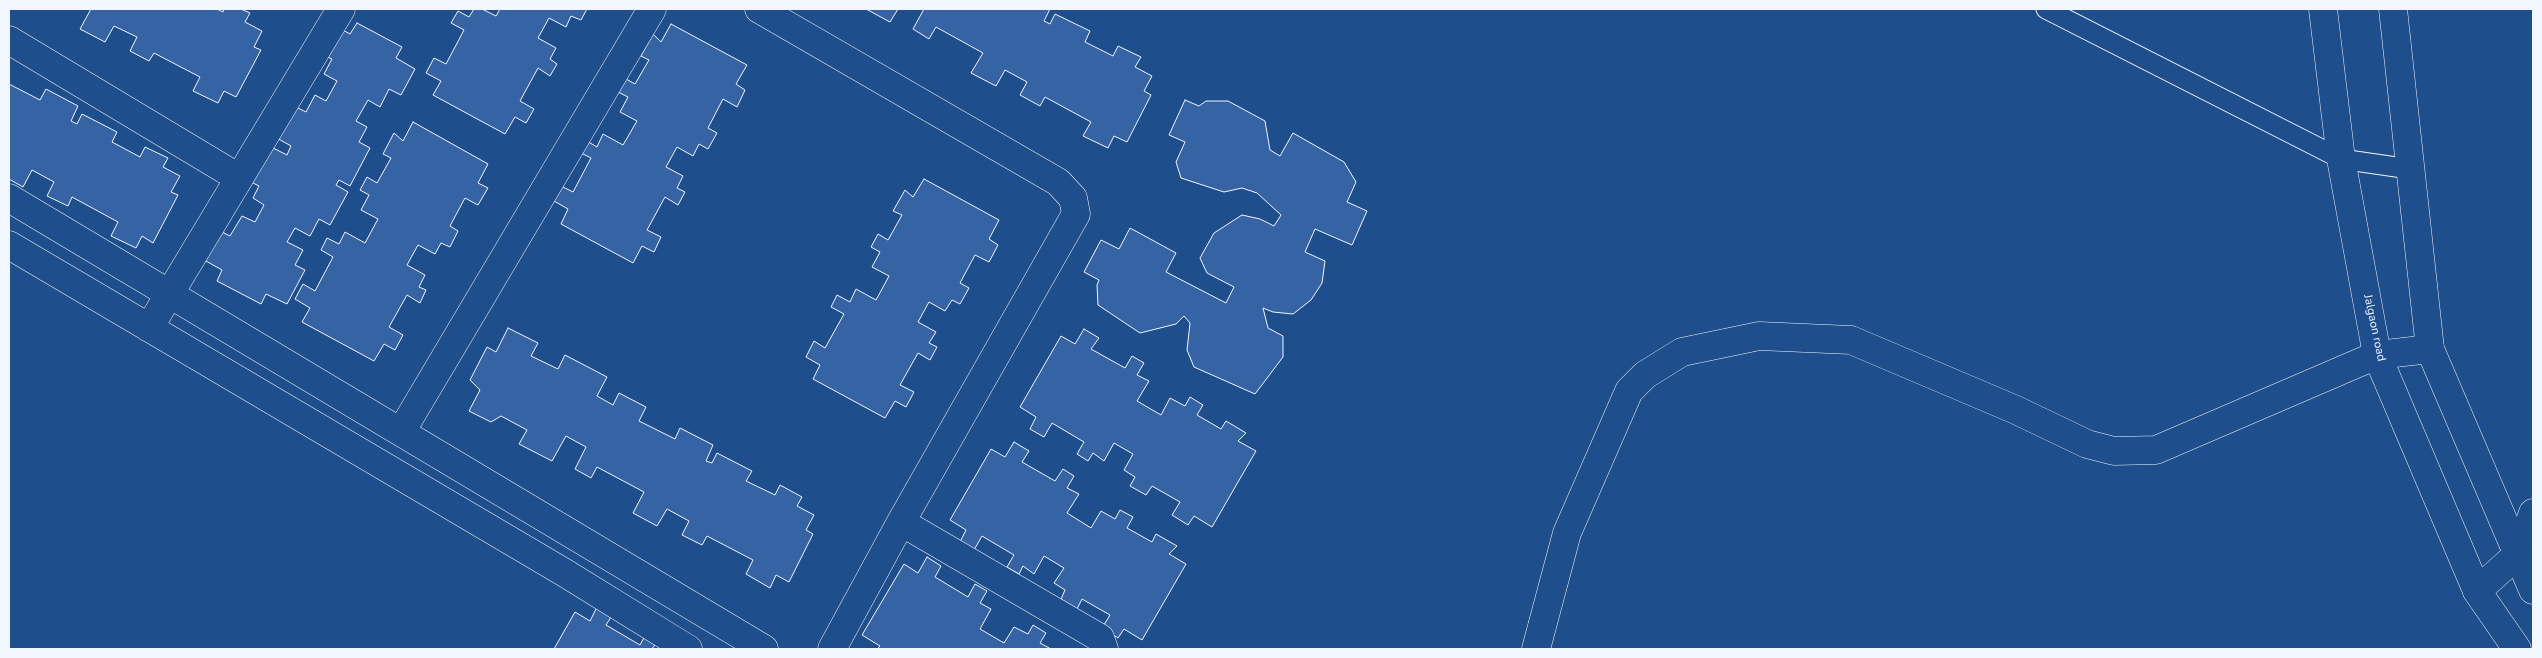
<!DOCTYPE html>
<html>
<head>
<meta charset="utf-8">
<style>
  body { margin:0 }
  #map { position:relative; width:2542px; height:658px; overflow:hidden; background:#1f4e8c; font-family:"Nunito Sans",sans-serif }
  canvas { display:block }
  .frame { position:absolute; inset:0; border:10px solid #f2f6ff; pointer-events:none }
</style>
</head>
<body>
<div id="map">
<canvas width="2542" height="658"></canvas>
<div class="frame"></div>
</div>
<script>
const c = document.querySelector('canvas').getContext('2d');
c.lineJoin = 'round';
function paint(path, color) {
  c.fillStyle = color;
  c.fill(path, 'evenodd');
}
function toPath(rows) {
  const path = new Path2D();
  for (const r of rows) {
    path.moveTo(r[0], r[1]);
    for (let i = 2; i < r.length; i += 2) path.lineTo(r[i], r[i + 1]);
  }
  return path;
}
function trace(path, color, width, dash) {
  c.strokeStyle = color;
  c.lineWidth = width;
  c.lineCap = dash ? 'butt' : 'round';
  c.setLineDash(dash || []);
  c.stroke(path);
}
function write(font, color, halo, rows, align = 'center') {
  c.font = font + ' "Nunito Sans",sans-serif';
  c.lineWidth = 4;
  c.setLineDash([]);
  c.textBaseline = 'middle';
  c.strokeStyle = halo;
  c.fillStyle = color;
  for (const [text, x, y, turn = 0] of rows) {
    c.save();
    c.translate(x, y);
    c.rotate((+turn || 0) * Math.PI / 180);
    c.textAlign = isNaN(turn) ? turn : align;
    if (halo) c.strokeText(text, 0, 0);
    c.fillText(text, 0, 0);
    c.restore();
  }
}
const building = toPath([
  [91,9,217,9,223,12,224,9,241,9,250,13,245,22,262,31,254,47,261,50,236,97,224,91,218,103,193,91,200,77,154,53,149,61,130,51,137,37,114,26,105,42,80,29,91,9],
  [474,9,482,9,496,16,500,9,587,9,581,20,571,16,566,27,549,18,538,38,556,48,550,59,557,64,550,76,538,68,520,101,534,109,526,123,515,117,505,134,433,95,441,81,426,73,434,58,446,64,464,30,451,23,458,11,469,17,474,9],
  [866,9,898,9,890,22,866,9],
  [924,9,1050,9,1044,21,1050,24,1055,14,1090,31,1085,42,1113,56,1118,46,1141,57,1135,67,1152,76,1144,91,1151,95,1127,142,1114,136,1108,148,1083,136,1091,122,1045,97,1040,106,1020,95,1027,82,1005,70,996,86,971,73,983,53,936,27,929,39,913,29,924,9],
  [357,23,402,47,396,58,415,69,401,95,389,89,380,107,368,100,356,121,367,127,359,142,370,148,350,186,339,180,336,185,348,192,330,225,319,219,310,236,295,228,287,242,303,250,295,265,305,270,287,304,266,294,261,304,217,281,222,270,204,260,220,231,230,236,242,216,255,222,264,205,253,198,259,186,247,180,265,144,287,155,291,146,275,137,292,105,306,112,315,95,326,101,337,81,324,74,332,59,325,56,339,28,350,34,357,23],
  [671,24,747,65,736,84,745,90,737,107,723,99,708,128,717,133,708,149,699,144,693,156,677,147,666,167,683,176,677,188,685,192,678,205,665,197,647,230,661,237,654,252,642,246,633,263,561,224,568,209,554,201,561,186,573,192,591,158,579,152,585,140,597,147,603,134,623,145,637,121,620,112,628,97,618,92,626,79,635,84,649,60,641,56,653,34,661,42,671,24],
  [9,84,40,100,46,89,78,106,71,121,77,124,82,114,117,132,112,142,140,157,145,147,168,158,163,167,180,176,171,192,178,195,153,243,142,236,136,248,111,236,118,222,72,197,68,206,47,196,54,182,32,170,23,187,9,179,9,84],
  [1185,100,1199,106,1206,101,1228,101,1265,121,1270,150,1280,156,1293,133,1344,162,1356,182,1347,202,1367,211,1352,245,1315,229,1305,252,1325,261,1322,283,1311,300,1293,314,1273,312,1263,308,1268,328,1283,336,1283,357,1255,394,1194,367,1187,350,1190,323,1184,316,1176,324,1140,333,1098,305,1097,285,1099,280,1084,272,1101,240,1119,249,1130,228,1176,253,1166,272,1226,303,1234,287,1207,273,1200,258,1214,233,1242,215,1260,219,1274,226,1281,215,1257,193,1242,188,1224,192,1181,178,1176,162,1185,142,1169,135,1185,100],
  [413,122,488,164,478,183,488,188,478,205,465,198,450,226,458,231,450,247,441,243,435,254,418,245,407,265,425,275,419,287,426,290,420,303,407,295,389,327,403,335,395,350,384,344,374,361,302,322,310,308,295,299,303,284,315,291,333,257,321,250,327,238,339,244,345,232,365,243,378,219,361,210,369,195,360,190,367,177,377,183,391,158,383,154,394,133,403,141,413,122],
  [924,179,999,220,989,239,998,245,989,262,975,255,960,283,969,288,960,304,952,300,945,311,929,302,918,322,936,332,929,343,937,347,930,360,918,353,900,385,914,392,906,407,895,401,885,418,813,379,820,365,806,357,814,341,825,348,844,314,831,307,837,295,850,302,856,289,876,300,889,276,872,267,880,252,871,247,878,234,888,240,902,215,893,211,905,190,913,197,924,179],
  [508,328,538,343,531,356,558,369,565,355,607,377,597,396,613,405,619,393,646,407,639,421,675,439,680,428,713,445,706,461,712,463,717,453,752,471,746,481,775,495,780,485,802,497,797,506,814,515,806,530,813,534,789,582,776,575,770,588,746,574,753,560,707,536,702,545,682,535,689,521,667,509,657,526,633,513,644,492,597,467,591,478,575,469,586,447,566,436,552,461,519,444,527,430,501,416,491,422,469,411,480,390,470,380,487,347,496,352,508,328],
  [1084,329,1099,338,1091,349,1125,368,1132,356,1144,363,1137,375,1149,381,1137,401,1161,415,1170,398,1185,406,1190,397,1203,405,1197,415,1221,429,1226,421,1246,433,1238,441,1256,451,1212,527,1194,516,1188,525,1172,515,1180,502,1152,486,1146,495,1130,486,1135,477,1124,470,1133,454,1114,443,1104,461,1093,453,1088,461,1077,454,1084,442,1052,423,1044,437,1030,429,1036,417,1020,407,1061,336,1075,344,1084,329],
  [1014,442,1029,451,1022,462,1055,481,1063,469,1074,476,1067,488,1079,494,1067,513,1091,528,1101,511,1115,519,1120,510,1133,517,1127,528,1152,542,1156,534,1177,546,1169,554,1186,564,1142,640,1124,629,1118,638,1102,628,1110,615,1082,599,1077,609,1061,599,1065,590,1054,583,1064,568,1044,556,1034,574,1023,566,1019,574,1007,567,1014,555,982,536,974,550,960,542,966,530,950,520,991,449,1005,457,1014,442],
  [927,557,941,566,935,577,968,597,975,584,987,591,980,603,991,609,980,629,1004,643,1014,627,1028,634,1033,625,1046,633,1040,643,1051,649,877,649,880,646,862,635,904,564,918,573,927,557],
  [598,605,613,614,606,625,640,645,647,632,659,639,652,649,554,649,575,612,590,621,598,605]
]);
paint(building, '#3563a3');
trace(building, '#f2f6ff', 1);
const service = toPath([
  [2046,9,2341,159,2410,169]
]);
const minor = toPath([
  [759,9,1058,182,1073,198,1076,214,901,522,832,649],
  [9,40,239,178],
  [9,198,764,649],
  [9,245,565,573,688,649],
  [149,328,341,9],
  [401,432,652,9],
  [901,522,1100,638,1104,649],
  [2477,591,2518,554,2533,513],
  [1536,649,1567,533,1629,391,1645,375,1682,352,1759,336,1851,340,2016,410,2087,444,2114,451,2156,450,2377,355,2430,349]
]);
const trunk = toPath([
  [2323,9,2341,159,2377,355,2477,591,2517,649],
  [2393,9,2430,349,2533,590]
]);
trace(service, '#f2f6ff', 21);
trace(minor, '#f2f6ff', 29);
trace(trunk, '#f2f6ff', 29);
trace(service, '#1f4e8c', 19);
trace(minor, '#1f4e8c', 28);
trace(trunk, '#1f4e8c', 28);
write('12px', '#f2f6ff', '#1f4e8c', [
  ["Jalgaon road",2374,328,78]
]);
</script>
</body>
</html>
